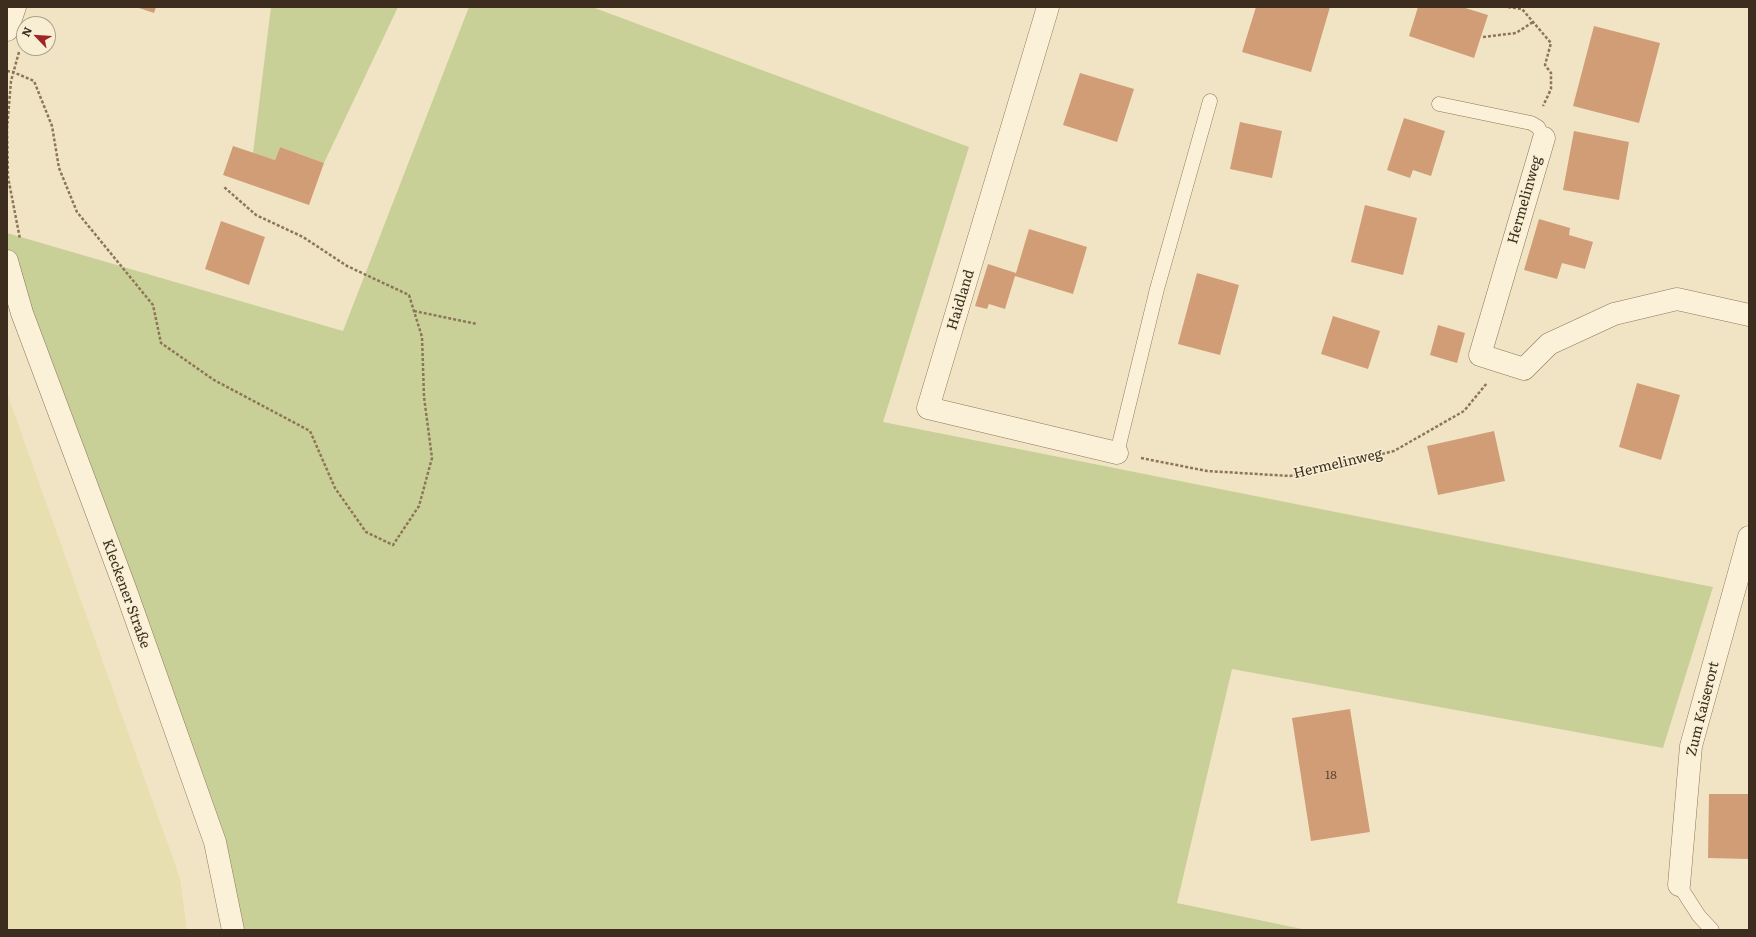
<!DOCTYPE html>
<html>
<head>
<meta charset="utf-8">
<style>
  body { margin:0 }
  #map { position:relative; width:1756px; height:937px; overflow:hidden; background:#f1e4c4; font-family:Literata,serif }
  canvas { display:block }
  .frame { position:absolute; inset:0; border:8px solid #3c2d1e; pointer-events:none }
  .north { position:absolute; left:16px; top:16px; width:40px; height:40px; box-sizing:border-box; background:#f8eed4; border:1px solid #ada18b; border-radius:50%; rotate:295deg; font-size:11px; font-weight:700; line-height:16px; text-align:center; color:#3c2d1e }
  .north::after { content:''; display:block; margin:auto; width:14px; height:18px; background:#a02525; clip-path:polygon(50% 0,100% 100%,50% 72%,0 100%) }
</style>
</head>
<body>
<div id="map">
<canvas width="1756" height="937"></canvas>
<div class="frame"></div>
<div class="north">N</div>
</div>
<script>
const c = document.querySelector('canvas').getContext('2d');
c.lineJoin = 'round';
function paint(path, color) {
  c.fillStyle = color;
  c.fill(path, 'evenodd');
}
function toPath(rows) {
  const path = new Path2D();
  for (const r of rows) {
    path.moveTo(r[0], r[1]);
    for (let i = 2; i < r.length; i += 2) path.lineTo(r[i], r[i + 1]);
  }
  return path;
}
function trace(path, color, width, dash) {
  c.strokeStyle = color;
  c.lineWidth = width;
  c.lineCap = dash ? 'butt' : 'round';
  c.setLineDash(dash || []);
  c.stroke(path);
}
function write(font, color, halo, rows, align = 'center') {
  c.font = font + ' Literata,serif';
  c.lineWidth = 3;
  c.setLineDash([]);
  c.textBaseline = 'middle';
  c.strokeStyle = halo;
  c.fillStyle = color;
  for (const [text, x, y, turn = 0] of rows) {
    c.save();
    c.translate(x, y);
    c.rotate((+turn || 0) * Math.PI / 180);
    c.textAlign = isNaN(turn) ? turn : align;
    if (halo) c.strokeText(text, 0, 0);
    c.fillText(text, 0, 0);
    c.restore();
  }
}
paint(toPath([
  [7,393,180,878,187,930,7,930]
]), '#e7dfb0');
paint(toPath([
  [271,7,398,7,324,163,280,147,275,160,253,153],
  [469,7,592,7,969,147,883,422,1713,587,1663,748,1232,669,1177,903,1307,930,235,930,7,252,7,233,343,331]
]), '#c9d097');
paint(toPath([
  [136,7,156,7,154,13],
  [1256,7,1330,7,1311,72,1242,52],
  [1418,7,1462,7,1488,15,1474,58,1409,36],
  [1594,26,1660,43,1639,123,1573,106],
  [1080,73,1134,89,1117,142,1063,125],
  [1404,118,1445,131,1431,176,1413,170,1410,178,1387,170],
  [1240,122,1282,131,1272,178,1230,169],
  [1574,131,1629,142,1619,200,1563,190],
  [233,146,275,160,280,147,324,163,309,205,223,175],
  [1365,205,1417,218,1403,275,1351,262],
  [1539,219,1570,228,1569,235,1593,242,1585,269,1562,263,1557,279,1524,270],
  [221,221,265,237,249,285,205,269],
  [1029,229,1087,247,1073,294,1015,276,1005,309,989,304,987,309,975,306,988,264,1016,273],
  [1197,273,1239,285,1220,355,1178,344],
  [1333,316,1380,331,1368,369,1321,354],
  [1438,325,1465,333,1457,363,1430,355],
  [1637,383,1680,395,1661,460,1619,447],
  [1494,431,1505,481,1438,495,1427,446],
  [1350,709,1370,832,1311,841,1292,718],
  [1709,794,1749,794,1749,859,1708,858]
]), '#d19d77');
const service = toPath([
  [1439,104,1531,123,1538,127,1544,138],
  [1117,453,1157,289,1210,101],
  [1679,885,1699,916,1712,930]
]);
const minor = toPath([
  [1048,7,928,408,1117,453],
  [1544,138,1480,355,1524,369,1549,344,1614,314,1677,299,1749,315],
  [1679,885,1691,746,1749,537]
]);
const tertiary = toPath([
  [7,30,15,7],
  [7,261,22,313,125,588,215,842,233,930]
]);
trace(service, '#8d7559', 15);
trace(minor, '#8d7559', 23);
trace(tertiary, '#8d7559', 23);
trace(toPath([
  [1508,7,1522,9,1551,43,1545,65,1551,73,1551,89,1543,106],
  [1483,37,1516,33,1533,22],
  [19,52,11,81,7,129,8,177,20,239],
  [7,71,13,72,34,81,52,126,59,168,77,212,153,305,161,343,214,380,310,431,335,488,366,532,393,545,419,506,432,458,424,397,422,337,409,295,347,266,303,237,256,215,224,187],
  [414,311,477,324],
  [1141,458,1207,471,1290,476,1394,451,1464,411,1487,383]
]), '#8d7559', 2.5, [3, 2]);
trace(service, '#fbf1d8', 14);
trace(minor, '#fbf1d8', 22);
trace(tertiary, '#fbf1d8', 22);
write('12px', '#614934', null, [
  ["18",1331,775]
]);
write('14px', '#3c2d1e', '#f8eed4', [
  ["Hermelinweg",1525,200,-74],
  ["Haidland",961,300,-73],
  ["Hermelinweg",1338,464,-13],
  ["Kleckener Straße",126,594,70],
  ["Zum Kaiserort",1703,709,-76]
]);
</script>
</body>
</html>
